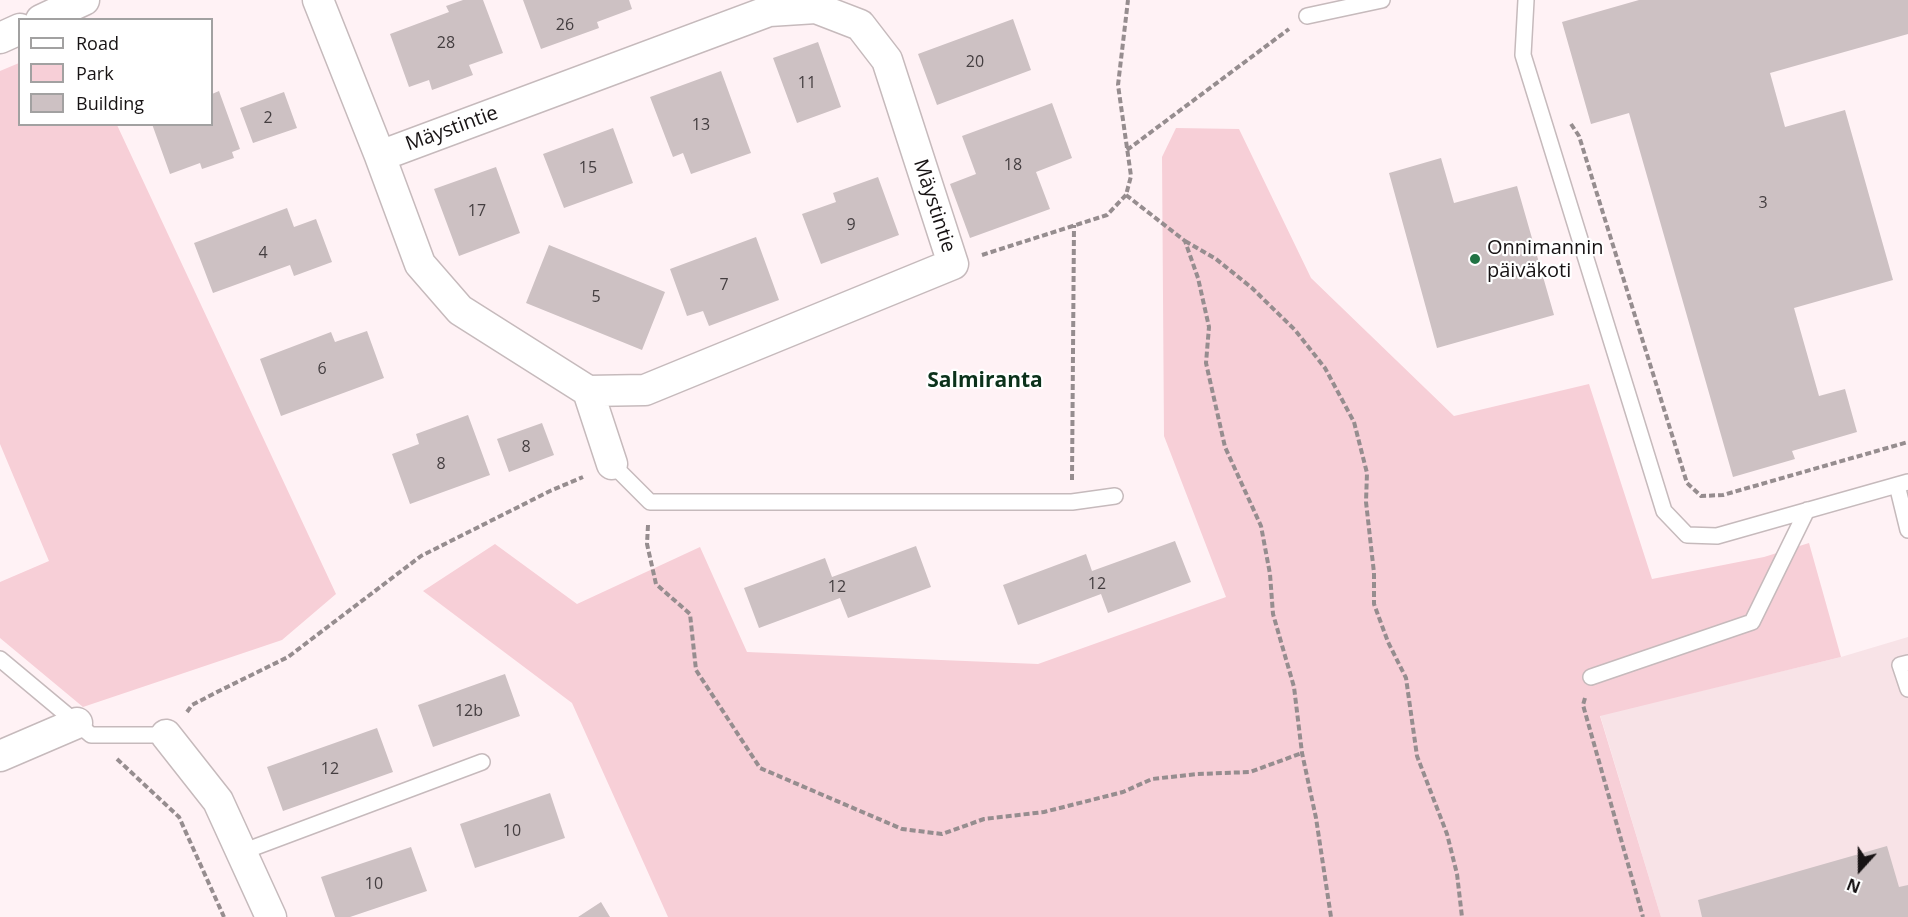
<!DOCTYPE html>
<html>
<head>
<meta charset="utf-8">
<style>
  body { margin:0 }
  #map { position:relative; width:1908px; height:917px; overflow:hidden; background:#fff2f5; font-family:"Open Sans",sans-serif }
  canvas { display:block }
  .legend { position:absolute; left:18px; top:18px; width:195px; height:108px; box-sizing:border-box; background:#fff; border:2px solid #a2a1a1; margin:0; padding:8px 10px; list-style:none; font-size:18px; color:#171314 }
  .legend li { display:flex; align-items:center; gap:12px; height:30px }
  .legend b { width:30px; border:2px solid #a2a1a1 }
  .north { position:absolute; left:1830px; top:839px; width:60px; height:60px; -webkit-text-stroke:4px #fff; paint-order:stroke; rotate:201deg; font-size:16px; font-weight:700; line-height:24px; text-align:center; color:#171314 }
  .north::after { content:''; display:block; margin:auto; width:21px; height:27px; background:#171314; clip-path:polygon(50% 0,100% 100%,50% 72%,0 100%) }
</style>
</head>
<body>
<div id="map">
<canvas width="1908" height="917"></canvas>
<ul class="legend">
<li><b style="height:8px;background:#fff"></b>Road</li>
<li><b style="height:16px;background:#f7cfd7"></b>Park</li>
<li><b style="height:16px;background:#cdc1c3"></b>Building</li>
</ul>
<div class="north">N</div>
</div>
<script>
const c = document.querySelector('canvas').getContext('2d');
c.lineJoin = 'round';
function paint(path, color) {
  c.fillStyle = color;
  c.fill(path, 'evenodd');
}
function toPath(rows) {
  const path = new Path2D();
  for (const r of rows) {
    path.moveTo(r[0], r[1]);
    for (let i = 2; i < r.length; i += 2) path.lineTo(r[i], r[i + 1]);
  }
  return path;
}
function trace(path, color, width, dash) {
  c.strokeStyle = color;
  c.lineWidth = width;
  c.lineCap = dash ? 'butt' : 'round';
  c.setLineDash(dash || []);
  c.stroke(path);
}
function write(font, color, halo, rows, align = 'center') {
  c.font = font + ' "Open Sans",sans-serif';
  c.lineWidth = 4.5;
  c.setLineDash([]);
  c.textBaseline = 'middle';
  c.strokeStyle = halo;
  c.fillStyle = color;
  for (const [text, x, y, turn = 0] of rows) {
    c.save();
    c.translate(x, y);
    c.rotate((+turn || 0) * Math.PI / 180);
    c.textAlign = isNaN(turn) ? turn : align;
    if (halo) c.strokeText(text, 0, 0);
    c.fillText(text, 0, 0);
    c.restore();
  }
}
paint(toPath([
  [1908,637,1908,917,1661,917,1600,715,1841,657]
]), '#f8e3e7');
paint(toPath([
  [19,63,20,124,117,125,336,594,282,640,83,707,0,638,0,582,49,561,0,444,0,71],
  [1176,128,1239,129,1311,278,1454,416,1589,384,1652,579,1764,557,1809,543,1841,657,1600,716,1661,917,668,917,572,703,423,591,495,544,577,604,700,547,747,652,1038,664,1226,597,1164,436,1162,157]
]), '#f7cfd7');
paint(toPath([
  [463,0,483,0,503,53,469,65,473,75,432,90,429,80,409,87,390,34,449,12,446,6],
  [523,0,629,0,632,9,597,22,599,28,541,49],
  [1639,0,1908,0,1908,34,1770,73,1785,127,1845,110,1893,280,1794,308,1819,396,1845,389,1857,432,1792,451,1795,459,1733,477,1629,113,1591,124,1562,22],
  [1013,19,1031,70,937,105,918,54],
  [818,42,841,107,797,123,773,58],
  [721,71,751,153,691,174,683,153,673,157,650,97],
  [219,91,240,149,232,152,234,158,202,169,200,163,170,174,152,124,212,124,212,94],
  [284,92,297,128,253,143,240,108],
  [1052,103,1072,158,1036,172,1050,209,970,238,950,184,976,174,962,136],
  [613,128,633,183,564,208,543,154],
  [1441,158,1454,203,1517,186,1554,315,1437,348,1389,173],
  [496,167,520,233,459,256,434,189],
  [878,177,899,235,821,264,802,214,836,202,833,193],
  [287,208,294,227,316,219,332,262,294,276,290,265,213,293,194,243],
  [756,237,779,300,709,326,703,311,687,316,670,269],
  [549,245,665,292,642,350,526,303],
  [367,331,384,378,281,416,260,359,331,332,335,342],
  [468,415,490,475,410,504,392,454,419,444,416,434],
  [542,423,554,455,509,472,497,439],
  [1175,541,1191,582,1108,613,1101,594,1018,625,1003,585,1086,554,1092,571],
  [916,546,931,587,848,618,840,598,759,628,744,588,825,558,832,577],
  [505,674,520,716,433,747,418,705],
  [377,728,393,772,283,811,267,767],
  [550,793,565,838,475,868,460,824],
  [1887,846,1899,887,1908,885,1908,917,1702,917,1698,900],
  [411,847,427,891,350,917,335,917,321,877],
  [601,902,610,917,578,917]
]), '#cdc1c3');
const service = toPath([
  [1526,0,1523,55,1664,511,1687,535,1717,536,1908,482],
  [1307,16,1382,0],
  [612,464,650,502,1072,502,1115,496],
  [1897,485,1908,530],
  [0,659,91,735,166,735],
  [1908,663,1900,665,1908,689],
  [1591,677,1752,622,1807,510],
  [242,852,482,762]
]);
const minor = toPath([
  [318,0,380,156,420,264,460,310,588,391,645,390,953,264,887,60,860,25,816,8,769,11,380,156],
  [41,20,84,0],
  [0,38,20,29],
  [588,391,612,464],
  [166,735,218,801,271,917],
  [0,756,77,723]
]);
trace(service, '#c6babc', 18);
trace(minor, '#c6babc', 33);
trace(toPath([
  [1571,124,1579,136,1687,483,1701,496,1723,495,1908,442],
  [1127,150,1289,29],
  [1126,195,1185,241,1198,278,1209,327,1206,363,1225,447,1261,526,1270,574,1273,614,1294,687,1302,753,1316,818,1331,917],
  [1185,241,1216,259,1252,288,1295,330,1325,368,1354,422,1367,473,1366,502,1374,573,1374,604,1388,642,1406,678,1417,756,1447,834,1457,874,1462,917],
  [982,255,1107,215,1126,195,1131,176,1118,85,1128,0],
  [1072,480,1074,225],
  [648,525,647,544,656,584,690,614,696,670,760,768,902,829,942,834,984,819,1044,812,1123,792,1152,779,1197,774,1250,772,1302,753],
  [1585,698,1583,705,1643,917],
  [187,712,192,705,219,691,288,657,421,556,550,491,583,477],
  [117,759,179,817,224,917]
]), '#968d8f', 4, [6, 3]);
trace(service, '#fff', 15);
trace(minor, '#fff', 30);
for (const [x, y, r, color] of [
  [1475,259,6,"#217344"]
]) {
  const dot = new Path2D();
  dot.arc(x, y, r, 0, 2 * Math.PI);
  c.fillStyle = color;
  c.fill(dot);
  trace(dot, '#fff', 2);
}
write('16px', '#443e40', null, [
  ["26",565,25],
  ["28",446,43],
  ["20",975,62],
  ["11",807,83],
  ["2",268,118],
  ["13",701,125],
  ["18",1013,165],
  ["15",588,168],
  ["3",1763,203],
  ["17",477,211],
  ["9",851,225],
  ["4",263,253],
  ["7",724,285],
  ["5",596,297],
  ["6",322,369],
  ["8",526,447],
  ["8",441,464],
  ["12",1097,584],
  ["12",837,587],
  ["12b",469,711],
  ["12",330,769],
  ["10",512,831],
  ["10",374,884]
]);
write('20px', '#171314', '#fff', [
  ["Mäystintie",452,129,-20],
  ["Mäystintie",934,206,72]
]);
write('20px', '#171314', '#fff', [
  ["Onnimannin",1487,248],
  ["päiväkoti",1487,271]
], 'left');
write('bold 21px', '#0b321b', '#fff', [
  ["Salmiranta",985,381]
]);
</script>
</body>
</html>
